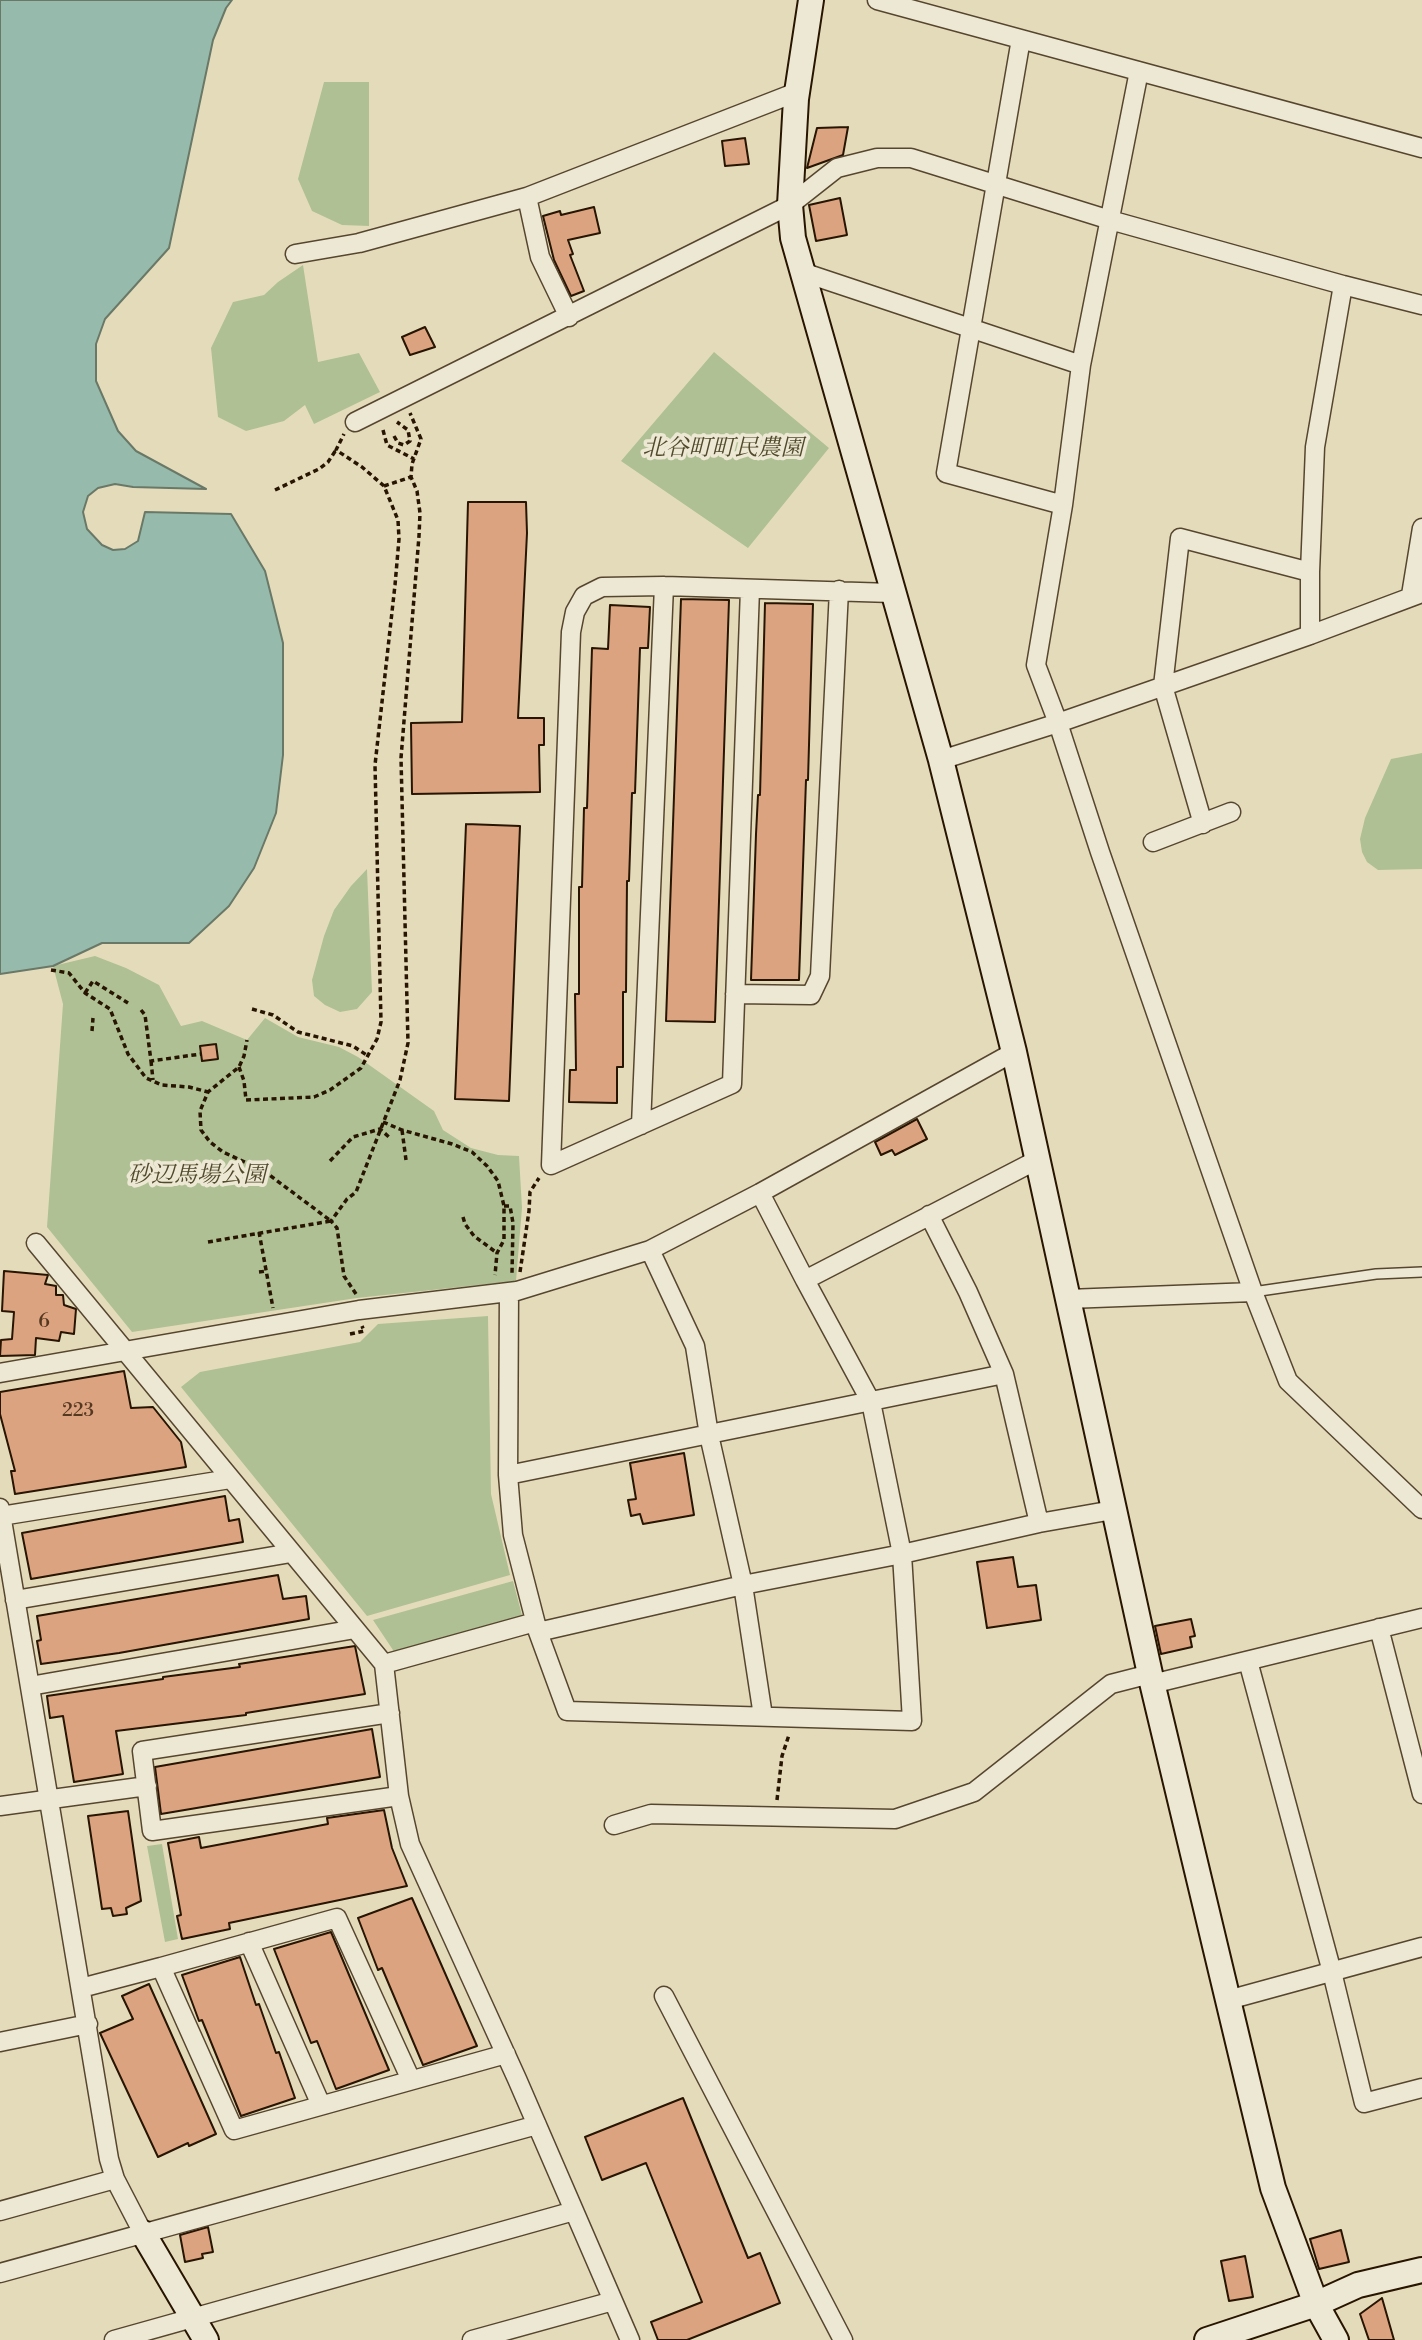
<!DOCTYPE html>
<html>
<head>
<meta charset="utf-8">
<style>
  body { margin:0 }
  canvas { display:block; background:#e4dbbb }
</style>
</head>
<body>
<canvas width="1422" height="2340"></canvas>
<script>
const c = document.querySelector('canvas').getContext('2d');
c.lineJoin = 'round';
function paint(path, color) {
  c.fillStyle = color;
  c.fill(path, 'evenodd');
}
function toPath(rows) {
  const path = new Path2D();
  for (const r of rows) {
    path.moveTo(r[0], r[1]);
    for (let i = 2; i < r.length; i += 2) path.lineTo(r[i], r[i + 1]);
  }
  return path;
}
function trace(path, color, width, dash) {
  c.strokeStyle = color;
  c.lineWidth = width;
  c.lineCap = dash ? 'butt' : 'round';
  c.setLineDash(dash || []);
  c.stroke(path);
}
function write(font, color, halo, rows, align = 'center') {
  c.font = font + ' "Libre Bodoni","Noto Serif JP",serif';
  c.lineWidth = 7;
  c.setLineDash([]);
  c.textBaseline = 'middle';
  c.strokeStyle = halo;
  c.fillStyle = color;
  for (const [text, x, y, turn = 0] of rows) {
    c.save();
    c.translate(x, y);
    c.rotate((+turn || 0) * Math.PI / 180);
    c.textAlign = isNaN(turn) ? turn : align;
    if (halo) c.strokeText(text, 0, 0);
    c.fillText(text, 0, 0);
    c.restore();
  }
}
paint(toPath([
  [324,82,369,82,369,226,342,225,312,211,298,179],
  [303,265,318,362,359,353,380,392,314,424,305,405,284,421,246,431,218,417,211,348,233,302,264,295,278,282],
  [714,352,829,448,748,548,621,461],
  [1422,753,1422,869,1378,870,1367,862,1362,852,1360,839,1365,818,1391,759],
  [367,869,372,992,357,1009,340,1012,325,1005,314,996,312,980,324,936,334,910,351,886],
  [95,956,126,968,159,985,181,1026,202,1021,247,1040,265,1018,298,1037,339,1047,358,1057,434,1111,443,1130,471,1148,498,1155,519,1156,522,1208,516,1281,357,1298,132,1332,47,1227,63,1004,53,966],
  [488,1316,491,1494,510,1575,367,1616,181,1387,200,1372,360,1342,378,1324],
  [513,1581,523,1619,395,1653,373,1620],
  [162,1844,178,1939,165,1942,147,1846]
]), '#afc194');
const water = toPath([
  [0,0,232,0,226,8,213,40,169,248,105,319,96,344,96,381,118,431,136,451,206,489,133,487,115,484,98,488,88,496,83,512,87,529,102,545,113,550,125,549,138,541,145,512,231,514,265,571,283,643,283,755,276,813,254,868,229,906,189,943,102,943,53,966,0,974,0,0]
]);
paint(water, '#96bbac');
trace(water, '#6a7967', 2);
const building = toPath([
  [848,127,843,155,807,168,817,128,848,127],
  [745,138,749,164,725,166,722,141,745,138],
  [840,198,847,235,816,241,809,205,840,198],
  [594,207,600,233,568,240,573,254,570,255,584,291,571,296,554,260,543,216,560,211,561,215,594,207],
  [425,327,435,347,410,355,402,337,425,327],
  [468,502,526,502,527,533,518,718,544,718,544,745,539,745,540,792,412,794,411,723,462,722,468,502],
  [681,599,729,600,715,1022,666,1021,681,599],
  [765,603,813,604,808,780,806,780,799,980,751,980,756,834,758,795,760,795,765,603],
  [610,605,650,607,648,648,640,648,635,793,632,793,629,881,627,881,626,992,623,992,623,1067,617,1067,617,1103,569,1102,570,1070,576,1070,575,994,579,994,579,887,582,887,584,808,587,808,592,648,608,649,610,605],
  [466,824,520,826,509,1101,455,1099,466,824],
  [216,1044,218,1059,202,1061,200,1046,216,1044],
  [917,1119,927,1139,895,1155,892,1150,881,1155,875,1142,917,1119],
  [4,1271,48,1275,45,1284,56,1286,56,1295,63,1295,64,1305,76,1309,74,1334,61,1332,59,1341,36,1338,35,1355,0,1356,1,1340,12,1339,14,1312,2,1311,4,1271],
  [124,1371,131,1408,153,1407,181,1442,186,1467,15,1494,11,1471,15,1471,0,1414,0,1392,124,1371],
  [684,1453,694,1515,643,1524,640,1514,631,1516,628,1500,636,1499,630,1463,684,1453],
  [225,1496,229,1521,239,1519,243,1542,31,1579,22,1533,225,1496],
  [1013,1557,1018,1587,1036,1585,1041,1620,987,1628,977,1562,1013,1557],
  [278,1575,283,1599,306,1596,309,1619,119,1653,41,1664,37,1641,41,1640,37,1616,278,1575],
  [1191,1619,1195,1636,1190,1637,1192,1647,1161,1654,1155,1626,1191,1619],
  [355,1646,365,1694,246,1713,246,1715,116,1731,123,1774,74,1782,63,1716,50,1718,47,1696,163,1679,163,1677,240,1667,239,1664,355,1646],
  [372,1729,380,1777,161,1814,155,1767,372,1729],
  [384,1810,392,1848,407,1886,229,1923,230,1929,182,1939,177,1916,181,1915,168,1843,199,1837,201,1848,328,1824,327,1818,384,1810],
  [128,1811,141,1901,126,1908,127,1914,113,1916,111,1908,102,1909,88,1816,128,1811],
  [412,1898,477,2046,423,2065,382,1968,378,1970,358,1918,412,1898],
  [331,1932,389,2070,336,2089,317,2041,311,2043,274,1949,331,1932],
  [240,1957,256,2005,259,2004,276,2053,279,2052,295,2098,241,2116,202,2020,199,2021,182,1975,240,1957],
  [149,1984,216,2134,189,2146,188,2143,158,2157,100,2033,133,2019,122,1996,149,1984],
  [683,2098,748,2258,760,2253,780,2303,687,2340,658,2340,651,2322,702,2302,646,2163,602,2180,585,2137,683,2098],
  [208,2227,213,2252,202,2254,203,2258,185,2262,180,2235,208,2227],
  [1341,2230,1349,2262,1319,2269,1310,2239,1341,2230],
  [1245,2256,1253,2297,1229,2301,1221,2261,1245,2256],
  [1382,2298,1394,2340,1369,2340,1360,2314,1382,2298]
]);
paint(building, '#dca380');
trace(building, '#281500', 2);
const lane = toPath([
  [1253,1292,1376,1274,1422,1272]
]);
const street = toPath([
  [877,0,1422,148],
  [1021,39,946,473,1063,505],
  [1139,71,1081,365,1063,505,1036,665,1058,723,1100,852,1253,1292,1288,1381,1422,1509],
  [527,197,540,257,569,317],
  [295,254,359,243,527,197,797,92],
  [802,272,1081,365],
  [355,422,790,205,837,168,877,158,911,158,1110,220,1343,285,1422,305],
  [750,589,732,1084,551,1165,571,632,575,612,584,596,602,587,664,586,892,593],
  [1411,595,1422,528],
  [1310,635,1310,572,1315,447,1343,285],
  [941,760,1058,723,1310,635,1422,593],
  [1203,824,1163,686,1180,538,1310,572],
  [1153,842,1231,812],
  [735,994,811,995,820,976,839,590],
  [641,1125,664,586],
  [760,1193,805,1280,1037,1160],
  [929,1215,968,1292,1004,1374,1039,1523],
  [36,1243,384,1664,399,1796,410,1844,517,2079,630,2340],
  [650,1250,695,1346,709,1435,743,1585,763,1716],
  [509,1292,508,1475,513,1535,538,1632,567,1711,912,1721,902,1554,871,1402,805,1280],
  [1068,1299,1253,1292],
  [0,1373,359,1310,517,1291,650,1250,760,1193,1014,1052],
  [508,1475,1004,1374],
  [0,1508,109,2159,115,2179,143,2233],
  [1,1516,230,1479],
  [15,1600,291,1553],
  [1379,1628,1422,1794],
  [538,1632,743,1585,902,1554,1039,1523,1113,1510],
  [1248,1661,1332,1972,1364,2103,1422,2088],
  [384,1664,535,1622],
  [1152,1684,1422,1618],
  [30,1686,355,1629],
  [390,1713,142,1751,152,1831,399,1796],
  [0,1806,147,1786],
  [614,1825,651,1814,895,1819,974,1792,1111,1684,1150,1674],
  [249,1942,321,2105],
  [161,1967,337,1918,411,2080],
  [81,1988,161,1967,234,2130,506,2054],
  [664,1996,843,2340],
  [1228,2000,1422,1947],
  [0,2042,88,2024],
  [0,2211,115,2179],
  [0,2273,537,2125],
  [114,2340,574,2211],
  [472,2340,613,2301]
]);
const secondary = toPath([
  [811,0,796,99,790,205,793,238,941,760,1014,1052,1150,1674,1273,2188,1316,2304,1336,2340],
  [143,2233,206,2340],
  [1207,2340,1316,2304,1358,2285,1422,2270]
]);
trace(lane, '#57462f', 12);
trace(street, '#57462f', 21);
trace(secondary, '#281500', 28);
trace(toPath([
  [383,430,387,445,414,459],
  [394,436,398,443,404,445,410,441,408,430,397,422],
  [384,486,411,477],
  [275,490,319,469,328,462,336,450],
  [51,970,69,973,85,993,110,1009,128,1054,146,1078,162,1085,189,1087,208,1092],
  [85,993,93,981,128,1003],
  [252,1009,273,1015,298,1032,353,1046,368,1056],
  [141,1010,145,1015,151,1061,201,1054],
  [92,1031,93,1018],
  [151,1061,153,1080],
  [239,1067,244,1081,246,1100,314,1097,330,1090,361,1068,377,1039,381,1022,375,765,395,585,399,539,398,520,384,486,362,467,336,450,344,434],
  [383,1122,402,1130,452,1144,472,1152,487,1166,498,1181,504,1206,504,1240,497,1253,495,1275],
  [402,1130,406,1160],
  [330,1161,353,1137,380,1129,390,1138],
  [504,1206,510,1206,513,1223,512,1273],
  [463,1217,465,1224,474,1236,497,1253],
  [259,1232,273,1308],
  [208,1242,331,1221,264,1171,223,1152,210,1142,201,1130,200,1111,208,1092,239,1067,244,1056,247,1040],
  [259,1272,267,1271],
  [520,1272,529,1211,530,1192,539,1178],
  [356,1294,344,1276,337,1228,331,1221,347,1199,356,1192,400,1080,408,1043,401,758,419,536,420,513,417,491,411,477,412,464,421,439,410,413],
  [350,1334,364,1331,362,1326],
  [777,1800,782,1756,789,1735]
]), '#281500', 3.5, [5, 3.5]);
trace(lane, '#ede8d3', 9);
trace(street, '#ede8d3', 18);
trace(secondary, '#ede8d3', 24);
write('19px', '#553820', null, [
  ["6",44,1322],
  ["223",78,1411]
]);
write('italic 23px', '#50492c', '#ede8d3', [
  ["北谷町町民農園",723,449],
  ["砂辺馬場公園",197,1176]
]);
</script>
</body>
</html>
